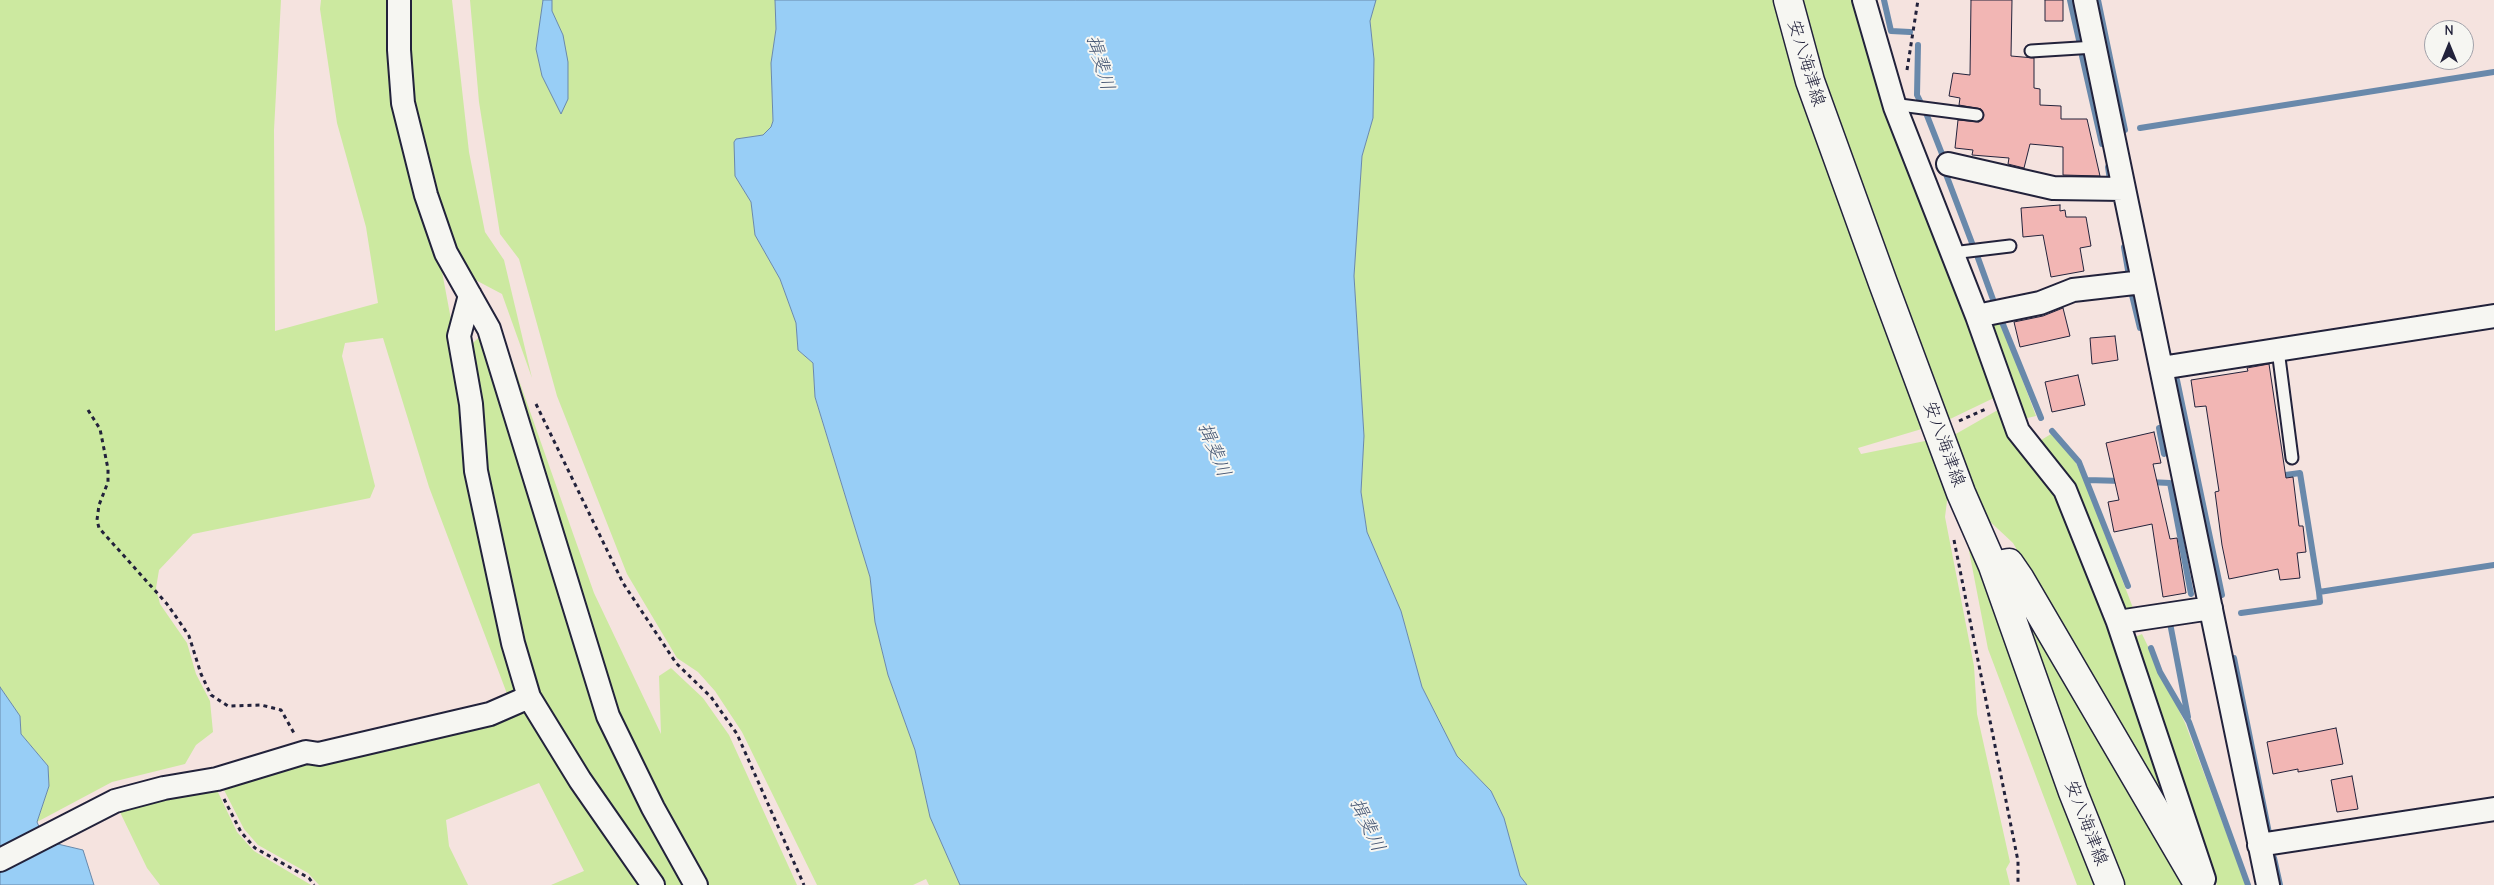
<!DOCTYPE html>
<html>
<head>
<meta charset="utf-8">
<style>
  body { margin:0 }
  #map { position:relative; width:2494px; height:885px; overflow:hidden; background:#f5e3df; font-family:"Comic Neue",sans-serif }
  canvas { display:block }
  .north { position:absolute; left:2424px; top:20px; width:50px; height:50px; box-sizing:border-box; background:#f6f6f2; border:1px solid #a1a1a9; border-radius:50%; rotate:0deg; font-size:14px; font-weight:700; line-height:20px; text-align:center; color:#22223b }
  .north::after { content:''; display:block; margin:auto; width:18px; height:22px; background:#22223b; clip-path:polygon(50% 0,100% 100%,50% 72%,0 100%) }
</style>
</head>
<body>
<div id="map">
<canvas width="2494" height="885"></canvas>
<div class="north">N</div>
</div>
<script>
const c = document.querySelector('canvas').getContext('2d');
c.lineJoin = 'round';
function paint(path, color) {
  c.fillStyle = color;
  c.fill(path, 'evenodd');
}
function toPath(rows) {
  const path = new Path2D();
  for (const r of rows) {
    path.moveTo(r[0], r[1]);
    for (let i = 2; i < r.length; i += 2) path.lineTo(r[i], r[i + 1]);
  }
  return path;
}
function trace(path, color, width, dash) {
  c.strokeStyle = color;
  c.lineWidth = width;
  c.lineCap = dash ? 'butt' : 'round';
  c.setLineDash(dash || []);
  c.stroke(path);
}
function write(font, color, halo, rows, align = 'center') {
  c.font = font + ' "Comic Neue","Klee One",sans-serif';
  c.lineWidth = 4;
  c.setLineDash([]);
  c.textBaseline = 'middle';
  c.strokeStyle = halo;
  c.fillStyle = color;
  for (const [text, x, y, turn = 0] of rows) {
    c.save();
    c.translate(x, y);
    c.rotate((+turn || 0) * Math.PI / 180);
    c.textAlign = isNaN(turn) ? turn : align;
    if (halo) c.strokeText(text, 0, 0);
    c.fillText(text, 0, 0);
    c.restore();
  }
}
paint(toPath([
  [0,0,281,0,274,130,275,331,378,303,366,227,337,123,320,9,321,0,391,0,520,687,509,699,429,487,383,338,345,343,342,356,375,486,370,498,193,534,159,570,156,588,160,604,187,643,196,674,210,701,213,732,196,745,185,764,112,782,37,822,49,786,48,766,21,734,20,716,0,687],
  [404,0,452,0,469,152,485,232,504,260,532,378,502,294,466,275,450,247,409,101],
  [470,0,543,0,536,49,542,76,555,99,563,35,552,11,552,0,775,0,776,29,771,63,773,121,771,127,763,135,736,139,735,176,751,202,755,235,780,279,796,323,798,350,813,363,815,398,870,577,875,622,888,675,915,750,930,817,960,885,929,885,926,879,913,885,817,885,742,732,715,691,698,672,677,658,627,574,557,396,519,259,500,234,479,102],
  [1376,0,1775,0,1925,428,1858,448,1861,454,1930,440,1949,485,1945,517,1974,666,1977,714,2010,862,2006,869,2010,885,1527,885,1520,876,1504,818,1491,791,1457,756,1422,687,1401,611,1367,532,1361,492,1364,436,1354,276,1362,156,1373,118,1374,59,1370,21],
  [1800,0,1856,0,2000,395,1948,420,1896,276,1821,79],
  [1999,318,2036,416,2023,419,1986,320],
  [499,331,502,332,594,593,661,734,659,676,671,668,703,698,729,735,797,885,708,885,616,714],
  [481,335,600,719,686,885,661,885,652,873,537,693,520,641,483,471,468,348],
  [2003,407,2056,491,2185,837,2184,841,2013,543,1984,516,1954,435],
  [2051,434,2075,461,2084,480,2133,608,2121,612,2038,442],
  [1964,525,2098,885,2077,885,1988,649],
  [2005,574,2174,867,2182,885,2122,885],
  [2142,634,2185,723,2246,885,2217,885,2131,639],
  [526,709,644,885,551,885,584,871,539,783,446,820,449,846,468,885,319,885,308,873,258,845,244,829,224,790,226,782],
  [216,788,237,832,254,851,311,885,160,885,147,868,118,808]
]), '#cce9a0');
const water = toPath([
  [543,0,552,0,552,11,563,35,568,62,568,99,561,114,542,76,536,49,543,0],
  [775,0,1376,0,1370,21,1374,59,1373,118,1362,156,1354,276,1364,436,1361,492,1367,532,1401,611,1422,687,1457,756,1491,791,1504,818,1520,876,1527,885,960,885,930,817,915,750,888,675,875,622,870,577,815,397,813,363,798,350,796,323,780,279,755,235,751,202,735,176,734,142,736,139,763,135,771,127,773,121,771,63,776,29,775,0],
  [0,687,20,716,21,734,48,766,49,786,37,822,45,841,83,850,94,885,0,885,0,687]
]);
paint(water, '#98cef6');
trace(water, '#6989ab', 1);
trace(toPath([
  [1884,0,1891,31,1910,32],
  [2070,0,2079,40],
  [2098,0,2125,130],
  [1918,45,1917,95,1921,103],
  [2082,56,2102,144],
  [1926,113,1944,159],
  [2140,128,2494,72],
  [2108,167,2110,180],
  [1944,169,1972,243],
  [2124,247,2129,276,2125,277],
  [1978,258,1995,305],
  [2131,291,2140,328],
  [2000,317,2041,418],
  [2177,380,2222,595],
  [2159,428,2164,454],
  [2052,431,2079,462,2128,586],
  [2278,476,2300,473,2319,592],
  [2087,480,2122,481],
  [2149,482,2170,483,2191,594],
  [2241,613,2320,602,2319,592,2494,565],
  [2175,622,2170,623,2188,717],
  [2151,648,2160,672,2189,722,2248,885],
  [2234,658,2269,833],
  [2274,858,2280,885]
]), '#6989ab', 6);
const building = toPath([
  [1971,0,2012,0,2011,56,2034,58,2034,88,2040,89,2040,105,2061,106,2061,119,2087,119,2100,176,2063,175,2063,147,2030,144,2024,168,2008,164,2009,158,1972,155,1973,150,1955,148,1958,120,1979,122,1984,115,1981,109,1959,105,1960,98,1949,96,1953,73,1970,75,1971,0],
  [2045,0,2063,0,2063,21,2045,21,2045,0],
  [2060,205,2060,211,2065,210,2066,217,2086,217,2091,246,2080,248,2084,271,2051,277,2043,235,2023,237,2021,208,2060,205],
  [2063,308,2070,336,2020,347,2014,322,2043,316,2063,308],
  [2115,336,2118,360,2092,364,2090,338,2115,336],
  [2269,364,2286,478,2293,477,2299,526,2303,526,2306,552,2297,553,2300,578,2280,580,2278,569,2229,579,2222,545,2215,492,2219,491,2206,406,2195,407,2191,380,2248,371,2247,368,2269,364],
  [2078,375,2085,405,2052,412,2045,382,2078,375],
  [2154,432,2161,463,2153,464,2170,539,2177,538,2186,593,2163,597,2152,524,2114,532,2108,502,2119,500,2106,443,2154,432],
  [2336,728,2343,764,2298,772,2298,769,2273,774,2267,742,2336,728],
  [2352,776,2358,809,2337,812,2331,780,2352,776]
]);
paint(building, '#f2b6b4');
trace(building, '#22223b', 1);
const lane = toPath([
  [2031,51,2095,47],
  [1895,107,1900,105,1977,115],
  [1952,253,2010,246],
  [2278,350,2292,458]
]);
const street = toPath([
  [399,0,399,50,403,103,426,195,446,253,489,329,608,716,653,808,696,885],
  [1864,0,1895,107,1977,316,2018,431,2065,490,2118,622,2204,879],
  [2085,0,2268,885],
  [1948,164,2053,188,2124,189],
  [470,295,459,336,471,404,476,471,513,643,529,697,580,780,653,885],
  [1977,316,2040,303,2073,290,2143,282],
  [2161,368,2494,316],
  [2118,622,2211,608],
  [2259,845,2494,809],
  [0,860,115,801,164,788,217,779,306,752,319,754,490,714,529,697]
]);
const secondary = toPath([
  [1788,0,1810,81,1883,283,1961,493,1993,566,2073,792,2110,885],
  [1993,566,2009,563,2020,579,2199,885]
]);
trace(lane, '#22223b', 15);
trace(street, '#22223b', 26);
trace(secondary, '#22223b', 31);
trace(toPath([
  [1907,70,1918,0],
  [536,404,623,583,676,663,711,697,737,734,804,885],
  [88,410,100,429,108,469,108,482,99,505,97,520,99,528,167,604,179,621,189,636,201,674,211,695,228,706,261,705,281,710,295,735],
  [1959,421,1988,408],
  [1954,540,2018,861,2018,885],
  [224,799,241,832,255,848,309,878,314,885]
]), '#22223b', 3, [4, 4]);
trace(lane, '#f6f6f2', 11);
trace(street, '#f6f6f2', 22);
trace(secondary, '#f6f6f2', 28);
write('18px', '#22223b', '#f6f6f2', [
  ["安八海津線",1806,63,73],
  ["安八海津線",1944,444,70],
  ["安八海津線",2086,823,69]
]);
write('italic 19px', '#455673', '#f6f6f2', [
  ["揖斐川",1100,63,74],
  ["揖斐川",1214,450,68],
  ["揖斐川",1367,825,65]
]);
</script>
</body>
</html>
